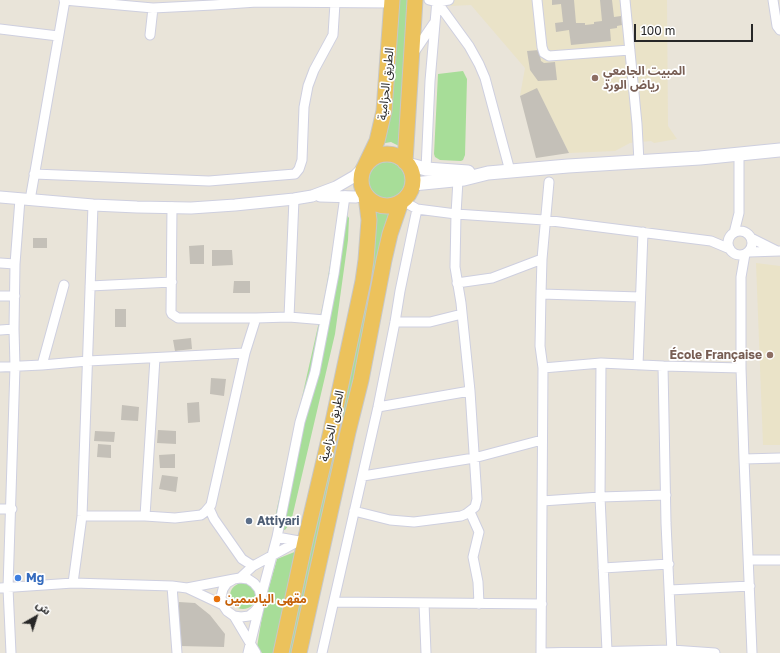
<!DOCTYPE html>
<html>
<head>
<meta charset="utf-8">
<style>
  body { margin:0 }
  #map { position:relative; width:780px; height:653px; overflow:hidden; background:#e9e4d9; font-family:"Golos Text","Noto Sans Arabic",sans-serif }
  canvas { display:block }
  .north { position:absolute; left:16px; top:597px; width:40px; height:40px; -webkit-text-stroke:3px #fff; paint-order:stroke; rotate:39deg; font-size:11px; font-weight:700; line-height:16px; text-align:center; color:#272727 }
  .north::after { content:''; display:block; margin:auto; width:14px; height:18px; background:#272727; clip-path:polygon(50% 0,100% 100%,50% 72%,0 100%) }
  .scale { position:absolute; left:634px; top:24px; width:119px; height:18px; box-sizing:border-box; border:2px solid #272727; border-top:0; padding-left:5px; font-size:12px; line-height:14px; white-space:nowrap; color:#272727; -webkit-text-stroke:3px #fff; paint-order:stroke }
</style>
</head>
<body>
<div id="map">
<canvas width="780" height="653"></canvas>
<div class="north">ش</div>
<div class="scale">100 m</div>
</div>
<script>
const c = document.querySelector('canvas').getContext('2d');
c.lineJoin = 'round';
function paint(path, color) {
  c.fillStyle = color;
  c.fill(path, 'evenodd');
}
function toPath(rows) {
  const path = new Path2D();
  for (const r of rows) {
    if (r.length === 3) {
      path.moveTo(r[0] + r[2], r[1]);
      path.arc(r[0], r[1], r[2], 0, 2 * Math.PI);
      continue;
    }
    path.moveTo(r[0], r[1]);
    for (let i = 2; i < r.length; i += 2) path.lineTo(r[i], r[i + 1]);
  }
  return path;
}
function trace(path, color, width, dash) {
  c.strokeStyle = color;
  c.lineWidth = width;
  c.lineCap = dash ? 'butt' : 'round';
  c.setLineDash(dash || []);
  c.stroke(path);
}
function write(font, color, halo, rows, align = 'center') {
  c.font = font + ' "Golos Text","Noto Sans Arabic",sans-serif';
  c.lineWidth = 3.5;
  c.setLineDash([]);
  c.textBaseline = 'middle';
  c.strokeStyle = halo;
  c.fillStyle = color;
  for (const [text, x, y, turn = 0] of rows) {
    c.save();
    c.translate(x, y);
    c.rotate((+turn || 0) * Math.PI / 180);
    c.textAlign = isNaN(turn) ? turn : align;
    if (halo) c.strokeText(text, 0, 0);
    c.fillText(text, 0, 0);
    c.restore();
  }
}
paint(toPath([
  [448,0,667,0,668,126,677,139,654,143,651,141,630,143,615,151,569,153,537,89,520,96,525,68,471,5,451,6],
  [756,263,780,266,780,445,763,445]
]), '#eae3c8');
paint(toPath([
  [396,0,409,0,403,148,391,142,380,144],
  [463,71,467,79,465,155,463,160,461,161,440,160,435,157,434,154,438,74],
  [387,180,18],
  [340,205,349,218,348,240,335,334,291,522,285,530,273,526,325,295],
  [373,211,393,212,293,653,286,653],
  [297,551,274,653,262,653,257,647,264,605,277,559],
  [243,596,13]
]), '#a7dd98');
paint(toPath([
  [552,0,574,0,576,23,585,23,585,25,594,24,594,22,602,21,600,0,612,0,614,17,621,16,622,25,617,26,617,28,610,29,611,41,571,45,569,30,556,32,555,23,563,22,561,4,552,5],
  [539,50,541,61,544,63,555,62,557,80,538,81,530,70,527,51],
  [537,88,569,153,536,158,520,96],
  [33,238,47,238,47,248,33,248],
  [204,245,204,264,190,264,189,246],
  [212,250,232,250,233,265,212,266],
  [234,281,250,281,250,293,233,293],
  [115,309,126,309,126,327,115,327],
  [191,338,192,349,175,351,173,340],
  [211,378,226,379,224,396,210,394],
  [199,402,200,422,188,423,187,403],
  [122,405,139,407,138,421,121,420],
  [158,430,176,431,176,444,157,443],
  [95,431,115,432,114,442,94,441],
  [98,444,111,445,111,458,97,457],
  [175,454,175,468,160,468,159,455],
  [162,475,178,477,176,492,159,489],
  [179,602,195,603,210,615,225,634,224,647,179,646]
]), '#c4c0b8');
const minor = toPath([
  [64,0,153,8,213,5,257,2],
  [257,0,257,2,392,3],
  [429,0,437,2,449,0],
  [537,0,542,47,544,53,549,56,630,50],
  [625,0,637,124,639,162],
  [773,0,777,26,780,30],
  [437,2,469,46,479,64,485,78,510,171],
  [0,29,58,36],
  [150,35,153,8],
  [413,54,434,23],
  [426,169,430,81,437,0],
  [34,174,209,181,295,174,299,169,302,160,304,107,308,86,314,70,333,35,335,3],
  [30,200,65,0],
  [403,201,417,209,456,214,544,220,711,241,730,249],
  [172,207,171,312,172,314,178,318,256,318],
  [740,243,12],
  [734,233,739,213,739,153],
  [751,238,775,250],
  [749,252,780,251],
  [0,263,15,264],
  [457,283,492,278,542,259],
  [90,286,172,282],
  [541,294,640,297],
  [0,296,15,296],
  [289,317,294,199],
  [395,322,430,322,462,314],
  [0,330,14,329],
  [42,365,64,285],
  [638,365,643,232],
  [0,367,42,365,88,361,245,353],
  [543,368,540,346,541,294,542,259,549,182],
  [741,368,741,277,745,254],
  [378,407,470,391],
  [363,476,474,458,542,440],
  [542,501,600,497,666,495],
  [209,508,214,519,242,559,253,566],
  [0,509,12,509],
  [354,511,390,520,414,522,461,516,466,514,475,507,477,499,470,391,461,303,455,267,456,214,458,180],
  [470,512,479,532,473,557,478,582,479,604],
  [82,516,145,516,175,518,201,515,205,512,211,505,245,353,256,318,289,317,325,320],
  [145,516,155,358],
  [277,537,299,541],
  [749,560,780,560],
  [603,568,669,564],
  [240,578,248,579,254,583,259,589,261,597,260,605,255,611,249,616,241,617,234,616,227,611,223,605,221,597,223,589,227,583,234,579,240,578,253,566,306,537],
  [73,583,82,516,93,205],
  [172,586,177,653],
  [0,588,73,583,172,586,187,588,234,579],
  [187,588,223,605],
  [670,590,750,586],
  [261,597,277,537,300,422,315,372,334,274,345,196],
  [334,602,542,604],
  [424,603,426,653],
  [234,616,256,653],
  [607,651,600,497,601,363,663,366],
  [11,653,8,588,15,367,14,329,15,264,20,199],
  [248,653,259,608],
  [322,653,378,407,395,322,400,291,417,209],
  [541,653,543,368,601,363],
  [541,653,672,650,715,653],
  [672,653,666,523,663,366,741,368,744,459],
  [752,653,744,459,780,458]
]);
const tertiary = toPath([
  [320,196,356,197,365,195],
  [0,197,93,205,137,207,191,208,235,205,294,199,312,196,336,187,355,176,363,168]
]);
const secondary = toPath([
  [407,164,426,169,468,172],
  [413,184,464,179,488,173,568,166,700,158,780,150]
]);
const trunk = toPath([
  [387,180,26],
  [405,162,415,0],
  [365,166,377,141,384,111,392,0],
  [281,653,306,537,331,431,363,281,366,260,369,220,366,196],
  [299,653,348,432,361,380,384,260,390,234,401,202]
]);
trace(minor, '#cecfdf', 11);
trace(tertiary, '#cecfdf', 13);
trace(secondary, '#cecfdf', 15);
trace(trunk, '#c7c7c7', 17);
trace(minor, '#fff', 9);
trace(tertiary, '#fff', 11);
trace(secondary, '#fff', 13);
trace(trunk, '#ecc25c', 15);
for (const [x, y, r, color] of [
  [595,78,4,"#8d6e63"],
  [770,355,4,"#8d6e63"],
  [249,521,4,"#5c6f8a"],
  [18,578,4,"#3f7fe0"],
  [217,599,4,"#e8710a"]
]) {
  const dot = new Path2D();
  dot.arc(x, y, r, 0, 2 * Math.PI);
  c.fillStyle = color;
  c.fill(dot);
  trace(dot, '#fff', 1.5);
}
write('bold 12px', '#785e54', '#fff', [
  ["المبيت الجامعي",603,71],
  ["رياض الورد",603,85],
  ["École Française",762,355,"right"]
], 'left');
write('12px', '#272727', '#fff', [
  ["الطريق الحزامية",386,84,-84],
  ["الطريق الحزامية",332,426,-77]
]);
write('bold 12px', '#4e5e75', '#fff', [
  ["Attiyari",257,521]
], 'left');
write('bold 12px', '#366cbe', '#fff', [
  ["Mg",26,578]
], 'left');
write('bold 12px', '#c56008', '#fff', [
  ["مقهى الياسمين",225,599]
], 'left');
</script>
</body>
</html>
